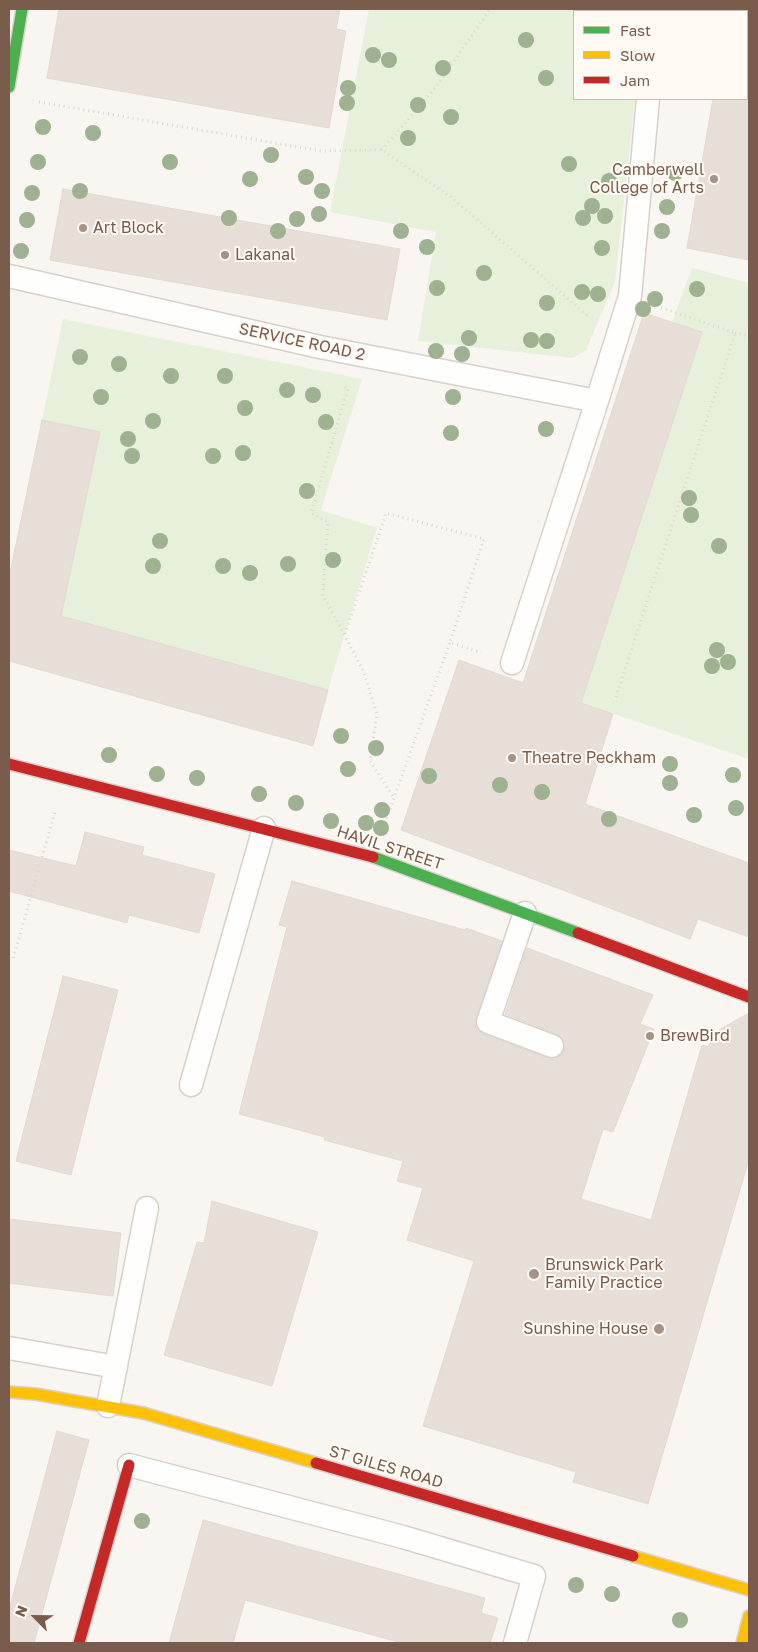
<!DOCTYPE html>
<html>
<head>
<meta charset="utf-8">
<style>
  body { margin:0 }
  #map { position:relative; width:758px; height:1652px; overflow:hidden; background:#f9f5f0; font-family:"Golos Text",sans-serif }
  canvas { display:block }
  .frame { position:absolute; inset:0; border:10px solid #7a5c4d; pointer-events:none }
  .legend { position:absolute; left:573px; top:10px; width:175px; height:90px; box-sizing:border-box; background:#fffaf3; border:1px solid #cabbb1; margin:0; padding:6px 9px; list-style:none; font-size:15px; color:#7a5c4d }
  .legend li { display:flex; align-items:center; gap:10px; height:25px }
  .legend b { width:25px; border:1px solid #cabbb1 }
  .north { position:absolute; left:10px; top:1592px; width:50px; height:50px; -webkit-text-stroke:4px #fffaf3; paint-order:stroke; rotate:293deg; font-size:14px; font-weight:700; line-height:20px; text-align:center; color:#7a5c4d }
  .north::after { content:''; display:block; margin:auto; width:18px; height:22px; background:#7a5c4d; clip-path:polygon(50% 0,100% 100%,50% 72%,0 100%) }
</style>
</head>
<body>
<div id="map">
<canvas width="758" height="1652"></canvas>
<div class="frame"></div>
<ul class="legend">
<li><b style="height:6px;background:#4caf50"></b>Fast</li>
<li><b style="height:6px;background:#ffc107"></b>Slow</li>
<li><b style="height:6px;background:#c62828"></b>Jam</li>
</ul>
<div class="north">N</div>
</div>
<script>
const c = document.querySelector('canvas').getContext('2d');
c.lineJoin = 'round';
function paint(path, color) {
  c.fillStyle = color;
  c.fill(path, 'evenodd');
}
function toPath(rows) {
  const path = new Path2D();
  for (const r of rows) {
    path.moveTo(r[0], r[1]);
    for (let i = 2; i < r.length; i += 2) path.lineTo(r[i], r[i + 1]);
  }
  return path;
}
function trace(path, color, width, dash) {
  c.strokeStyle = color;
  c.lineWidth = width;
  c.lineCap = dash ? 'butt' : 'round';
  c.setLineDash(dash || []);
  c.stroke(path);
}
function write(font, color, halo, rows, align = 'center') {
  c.font = font + ' "Golos Text",sans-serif';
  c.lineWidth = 4;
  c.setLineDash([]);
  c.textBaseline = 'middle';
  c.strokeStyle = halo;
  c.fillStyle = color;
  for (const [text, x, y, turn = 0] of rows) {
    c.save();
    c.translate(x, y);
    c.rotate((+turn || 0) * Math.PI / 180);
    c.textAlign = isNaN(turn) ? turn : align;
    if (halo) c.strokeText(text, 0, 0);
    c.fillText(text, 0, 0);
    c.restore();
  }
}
paint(toPath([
  [369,9,656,9,655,11,574,11,574,99,635,99,615,282,586,350,573,358,418,341,436,232,330,212],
  [692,268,749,283,749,759,581,703,701,332,672,322],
  [63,319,362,379,321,510,377,528,328,690,61,616,100,432,42,420]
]), '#e7f0db');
const building = toPath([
  [59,9,340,9,336,29,346,31,329,128,47,78,59,9],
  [713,99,749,99,749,260,687,248,713,99],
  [63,189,400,249,387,320,50,260,63,189],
  [644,313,702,332,581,703,613,714,585,804,749,863,749,937,698,919,690,939,568,892,401,830,459,660,523,683,644,313],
  [42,420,100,432,61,616,328,690,313,746,9,661,9,578,42,420],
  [85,832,144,847,142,855,215,874,199,933,129,915,127,923,9,891,9,850,76,866,85,832],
  [292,881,465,930,466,928,502,941,476,1018,475,1025,478,1031,483,1034,547,1058,555,1059,560,1056,564,1051,565,1044,562,1037,557,1034,505,1014,527,948,653,995,640,1024,654,1029,613,1132,603,1129,581,1199,651,1220,702,1045,708,1047,717,1031,749,1013,749,1159,648,1504,573,1482,576,1472,423,1426,474,1261,407,1240,423,1188,397,1181,403,1161,324,1140,325,1137,239,1114,287,927,279,925,292,881],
  [63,976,118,990,71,1175,16,1161,63,976],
  [212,1201,318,1232,272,1386,164,1355,197,1242,204,1243,212,1201],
  [9,1219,121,1233,113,1296,9,1283,9,1219],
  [57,1431,89,1440,34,1643,9,1643,9,1610,57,1431],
  [203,1520,485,1598,481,1613,498,1618,490,1643,402,1643,245,1600,233,1643,169,1643,203,1520]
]);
paint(building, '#e6ded7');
trace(building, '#e2d8d2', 1);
const lane = toPath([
  [669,11,670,9],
  [9,276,320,347,597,401,630,296,648,99],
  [512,663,597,401],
  [525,913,488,1022,552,1046],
  [191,1085,264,828],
  [9,1348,116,1367],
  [108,1406,147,1208],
  [129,1465,403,1537,534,1576,515,1643]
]);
const fast = toPath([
  [9,87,22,9],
  [373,857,578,933]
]);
const slow = toPath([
  [9,1392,35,1394,143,1413,316,1463],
  [633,1556,749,1590],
  [742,1643,749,1616]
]);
const jam = toPath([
  [9,764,373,857],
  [578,933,749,997],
  [316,1463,633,1556],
  [79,1643,129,1465]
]);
trace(lane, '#d7d1cb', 25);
trace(fast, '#d9d2cb', 14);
trace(slow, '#d9d2cb', 14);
trace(jam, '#d9d2cb', 14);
trace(toPath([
  [39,102,321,151,382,150,451,197,589,317],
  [382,150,439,83,490,9],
  [735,333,749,336],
  [345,387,348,388,311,513,328,522,323,595,364,672,377,715,370,761,394,798],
  [345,634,386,513,484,539,450,642],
  [616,697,735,333,659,307],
  [385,823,450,642,481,653],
  [9,959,13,959,55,812]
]), '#dcd5d0', 3, [1, 4]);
trace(lane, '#fefefd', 22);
trace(fast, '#4caf50', 11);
trace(slow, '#ffc107', 11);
trace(jam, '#c62828', 11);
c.fillStyle = '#9eb190';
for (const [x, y] of [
  [526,40],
  [373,55],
  [389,60],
  [443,68],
  [546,78],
  [348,88],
  [347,103],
  [418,105],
  [451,117],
  [43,127],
  [93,133],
  [408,138],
  [271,155],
  [38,162],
  [170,162],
  [569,164],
  [675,173],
  [306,177],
  [250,179],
  [609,181],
  [80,191],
  [322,191],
  [32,193],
  [592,206],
  [667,207],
  [319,214],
  [605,216],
  [229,218],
  [583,218],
  [297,219],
  [27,220],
  [278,231],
  [401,231],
  [662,231],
  [427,247],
  [602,248],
  [21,251],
  [484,273],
  [437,288],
  [697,289],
  [582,292],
  [598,294],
  [655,299],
  [547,303],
  [643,309],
  [469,338],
  [531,340],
  [547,341],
  [436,351],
  [462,354],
  [80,357],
  [119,364],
  [171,376],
  [225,376],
  [287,390],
  [313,395],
  [101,397],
  [453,397],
  [245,408],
  [153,421],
  [326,422],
  [546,429],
  [451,433],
  [128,439],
  [243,453],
  [132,456],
  [213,456],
  [307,491],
  [689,498],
  [691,515],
  [160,541],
  [719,546],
  [333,560],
  [288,564],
  [153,566],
  [223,566],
  [250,573],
  [717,650],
  [728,662],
  [712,666],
  [341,736],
  [376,748],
  [109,755],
  [670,764],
  [348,769],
  [157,774],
  [733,775],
  [429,776],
  [197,778],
  [670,783],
  [500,785],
  [542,792],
  [259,794],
  [296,803],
  [736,808],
  [382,810],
  [694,815],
  [609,819],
  [331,821],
  [366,823],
  [381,828],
  [142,1521],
  [576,1585],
  [612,1594],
  [680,1620]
]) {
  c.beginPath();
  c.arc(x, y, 8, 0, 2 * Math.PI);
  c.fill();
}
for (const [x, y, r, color] of [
  [714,179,5,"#a69286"],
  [83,228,5,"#a69286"],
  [225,255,5,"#a69286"],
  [512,758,5,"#a69286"],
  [650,1036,5,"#a69286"],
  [534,1274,6,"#a69286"],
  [659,1329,6,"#a69286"]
]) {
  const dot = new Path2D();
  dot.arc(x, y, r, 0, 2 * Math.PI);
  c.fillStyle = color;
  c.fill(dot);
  trace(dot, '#fffaf3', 2);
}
write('16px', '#7a5c4d', '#fffaf3', [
  ["Camberwell",704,170,"right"],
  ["College of Arts",704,188,"right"],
  ["Art Block",93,228],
  ["Lakanal",235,255],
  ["Theatre Peckham",522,758],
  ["BrewBird",660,1036],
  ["Brunswick Park",545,1265],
  ["Family Practice",545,1283],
  ["Sunshine House",648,1329,"right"]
], 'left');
write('16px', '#7a5c4d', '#fffaf3', [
  ["SERVICE ROAD 2",302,342,12],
  ["HAVIL STREET",390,848,18],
  ["ST GILES ROAD",386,1467,16]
]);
</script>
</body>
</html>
